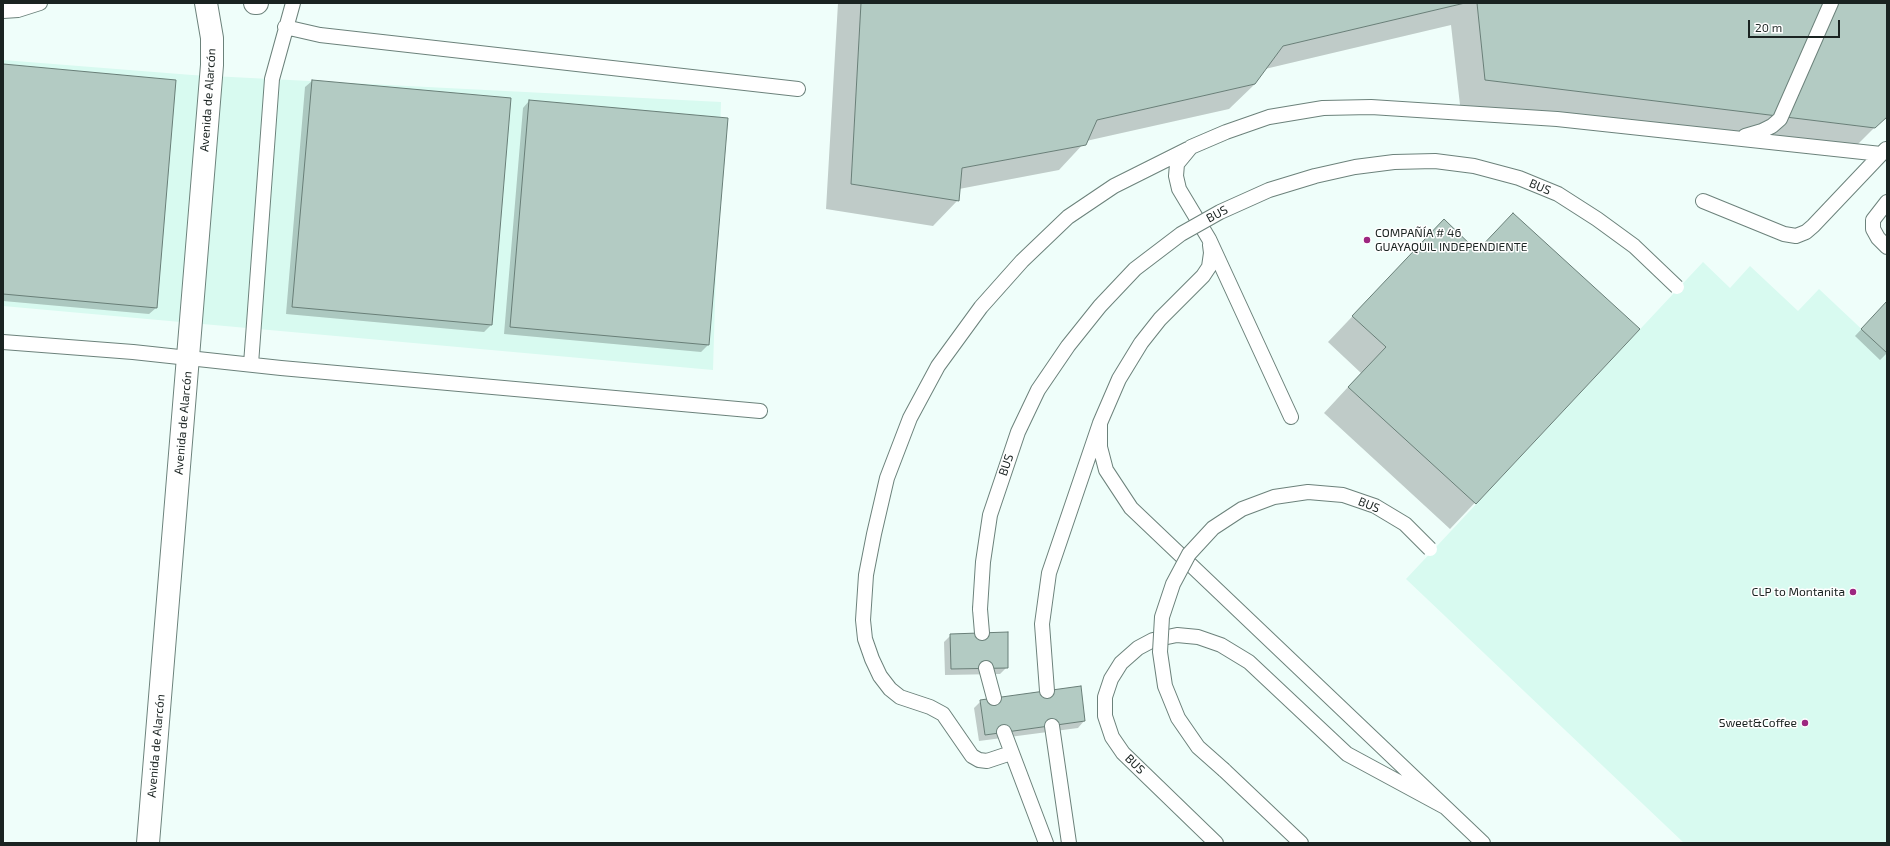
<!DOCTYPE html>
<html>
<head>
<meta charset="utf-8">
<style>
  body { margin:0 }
  #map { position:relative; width:1890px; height:846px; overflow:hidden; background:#effefa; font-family:"Exo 2",sans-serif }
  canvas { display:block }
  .frame { position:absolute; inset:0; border:4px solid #1a2321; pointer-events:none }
  .scale { position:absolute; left:1748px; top:20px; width:92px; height:18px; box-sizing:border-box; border:2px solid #1a2321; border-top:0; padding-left:5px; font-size:12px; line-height:14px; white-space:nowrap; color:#1a2321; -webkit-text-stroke:3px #fff; paint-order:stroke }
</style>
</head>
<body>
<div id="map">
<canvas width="1890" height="846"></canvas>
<div class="frame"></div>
<div class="scale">20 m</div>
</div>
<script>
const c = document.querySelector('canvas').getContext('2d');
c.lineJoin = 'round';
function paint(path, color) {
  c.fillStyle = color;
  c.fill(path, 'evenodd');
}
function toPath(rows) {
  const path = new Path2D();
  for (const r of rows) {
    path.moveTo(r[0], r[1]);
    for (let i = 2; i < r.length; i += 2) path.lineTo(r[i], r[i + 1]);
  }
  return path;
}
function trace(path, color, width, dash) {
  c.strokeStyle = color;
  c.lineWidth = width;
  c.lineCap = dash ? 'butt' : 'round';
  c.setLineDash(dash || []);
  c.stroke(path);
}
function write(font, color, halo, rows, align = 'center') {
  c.font = font + ' "Exo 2",sans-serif';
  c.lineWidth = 3;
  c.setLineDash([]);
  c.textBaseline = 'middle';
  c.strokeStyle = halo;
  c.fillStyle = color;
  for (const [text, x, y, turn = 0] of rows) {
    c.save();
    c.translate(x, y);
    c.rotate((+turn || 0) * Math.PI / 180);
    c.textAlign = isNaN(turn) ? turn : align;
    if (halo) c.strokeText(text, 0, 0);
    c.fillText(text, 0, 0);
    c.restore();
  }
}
paint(toPath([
  [3,60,192,75,721,102,713,370,3,306],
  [1703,262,1730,288,1750,266,1798,311,1819,289,1887,353,1887,843,1684,843,1406,579]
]), '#d8faf0');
paint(toPath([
  [838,3,1887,3,1887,115,1849,153,1460,105,1451,25,1265,69,1255,84,1229,109,1086,141,1059,170,959,189,958,200,933,226,826,209],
  [3,66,156,308,149,314,3,301],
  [312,81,491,325,484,332,286,314,305,87],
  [529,101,708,345,701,352,504,334,523,108],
  [1444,220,1476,252,1639,329,1450,529,1324,413,1361,373,1328,342],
  [1887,302,1887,353,1880,360,1855,336],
  [951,635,1007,667,1000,674,945,675,944,642],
  [981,701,1084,721,1078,728,979,741,974,708]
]), '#0003');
const building = toPath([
  [861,3,1465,3,1283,46,1255,84,1097,120,1086,145,962,168,959,201,851,184,861,3],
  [1477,3,1887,3,1887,117,1875,128,1485,80,1477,3],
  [3,64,176,80,157,308,3,294,3,64],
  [312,80,511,98,492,325,292,307,312,80],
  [529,100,728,118,709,345,510,327,529,100],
  [1513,213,1640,329,1476,504,1348,387,1386,347,1352,316,1444,219,1477,251,1513,213],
  [1887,301,1887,353,1861,329,1887,301],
  [1008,632,1008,668,951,669,950,634,1008,632],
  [1081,686,1085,721,985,735,980,700,1081,686]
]);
paint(building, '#b3cbc3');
trace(building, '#697f78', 1);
const lane = toPath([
  [3,11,18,10,40,3],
  [285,27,320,35,798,89],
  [1745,136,1762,131,1772,126,1780,119,1831,3],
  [1703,201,1784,234,1796,236,1806,232,1813,226,1886,149],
  [1887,202,1873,220,1873,229,1878,238,1887,247],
  [3,342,133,352,281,368,760,411],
  [251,364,272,79,293,3],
  [1291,417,1209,239,1179,189,1176,176,1177,164,1191,147,1226,132,1269,117,1323,108,1371,107,1557,119,1881,154],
  [1100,423,1100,447,1106,470,1131,508,1483,843],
  [980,609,982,633],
  [986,668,994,698],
  [1047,691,1042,624,1049,573,1100,423,1119,379,1141,343,1160,319,1203,276,1209,267,1211,253,1210,245],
  [1052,726,1069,843],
  [1004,732,1046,843],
  [1011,753,987,761,979,760,972,756,943,714,930,707,900,697,890,689,880,676,872,659,865,639,863,620,866,575,874,534,887,478,910,418,938,366,981,307,1022,261,1068,217,1114,186,1188,149],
  [1224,770,1301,843],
  [1216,843,1123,753,1112,737,1105,716,1105,697,1111,679,1121,663,1138,648,1153,640,1177,635,1198,637,1221,645,1249,662,1347,754,1445,807]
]);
const secondary = toPath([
  [255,3,257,3],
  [148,843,212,65,212,38,206,3]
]);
trace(lane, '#6c827b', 16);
trace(secondary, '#6c827b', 24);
trace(lane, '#fff', 14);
trace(secondary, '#fff', 22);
const laneBridge = toPath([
  [980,609,983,562,990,515,1018,432,1038,390,1068,346,1100,306,1135,269,1181,234,1220,212,1269,190,1315,176,1355,167,1394,162,1435,161,1474,166,1519,178,1558,194,1597,219,1634,246,1677,287],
  [1224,770,1198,747,1178,718,1165,686,1160,652,1162,617,1173,584,1189,554,1213,528,1242,509,1274,497,1308,492,1343,495,1375,506,1405,524,1430,549]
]);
trace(laneBridge, '#6c827b', 16, []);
trace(laneBridge, '#fff', 14);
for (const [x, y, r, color] of [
  [1367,240,4,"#9d2680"],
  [1853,592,4,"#9d2680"],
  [1805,723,4,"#9d2680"]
]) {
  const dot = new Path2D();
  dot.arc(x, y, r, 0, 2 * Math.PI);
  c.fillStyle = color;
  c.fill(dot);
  trace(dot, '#fff', 1.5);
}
write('12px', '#1a2321', '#fff', [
  ["Avenida de Alarcón",208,100,-86],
  ["BUS",1540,187,23],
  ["BUS",1217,214,-28],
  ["Avenida de Alarcón",183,423,-85],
  ["BUS",1006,465,-71],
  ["BUS",1369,505,22],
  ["Avenida de Alarcón",156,746,-85],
  ["BUS",1135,764,44]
]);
write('12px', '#1a2321', '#fff', [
  ["COMPAÑÍA # 46",1375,233,"left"],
  ["GUAYAQUIL INDEPENDIENTE",1375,247,"left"],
  ["CLP to Montanita",1845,592],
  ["Sweet&Coffee",1797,723]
], 'right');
</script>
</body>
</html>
